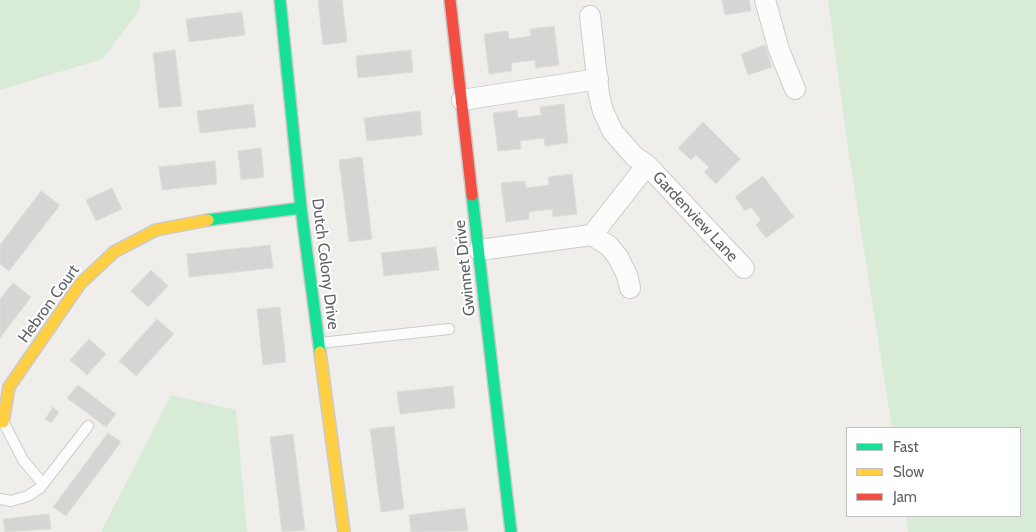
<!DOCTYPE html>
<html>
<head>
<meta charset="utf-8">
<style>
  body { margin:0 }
  #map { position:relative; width:1036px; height:532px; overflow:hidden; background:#efeeea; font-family:Cabin,sans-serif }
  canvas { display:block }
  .legend { position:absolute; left:846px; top:427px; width:175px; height:90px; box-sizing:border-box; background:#fff; border:1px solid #bfc1c3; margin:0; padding:6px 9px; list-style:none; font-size:15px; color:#5f6368 }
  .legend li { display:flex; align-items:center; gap:10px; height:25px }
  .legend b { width:25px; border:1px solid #bfc1c3 }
</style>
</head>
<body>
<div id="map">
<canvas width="1036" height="532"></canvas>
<ul class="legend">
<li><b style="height:6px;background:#16e098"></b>Fast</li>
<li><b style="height:6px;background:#ffcf43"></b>Slow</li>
<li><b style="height:6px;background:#f24e42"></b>Jam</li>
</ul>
</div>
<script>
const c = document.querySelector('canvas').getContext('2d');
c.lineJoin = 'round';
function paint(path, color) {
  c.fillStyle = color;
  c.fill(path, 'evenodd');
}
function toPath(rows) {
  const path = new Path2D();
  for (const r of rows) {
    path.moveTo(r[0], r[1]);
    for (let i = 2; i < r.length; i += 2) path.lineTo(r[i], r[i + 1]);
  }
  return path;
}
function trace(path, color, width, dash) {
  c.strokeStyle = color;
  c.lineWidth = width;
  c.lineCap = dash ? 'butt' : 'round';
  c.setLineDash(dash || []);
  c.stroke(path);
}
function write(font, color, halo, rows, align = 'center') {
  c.font = font + ' Cabin,sans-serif';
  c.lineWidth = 4;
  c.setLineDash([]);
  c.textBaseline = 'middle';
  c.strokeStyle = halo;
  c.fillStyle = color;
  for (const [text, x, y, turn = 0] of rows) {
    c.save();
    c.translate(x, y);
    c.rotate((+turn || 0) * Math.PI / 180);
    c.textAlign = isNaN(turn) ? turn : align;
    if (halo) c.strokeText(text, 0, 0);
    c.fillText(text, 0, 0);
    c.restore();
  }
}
paint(toPath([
  [0,0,141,0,139,11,102,59,0,90],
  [828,0,1036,0,1036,532,908,532,906,516,1020,516,1020,428,892,428,848,148],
  [171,395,236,410,247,532,101,532]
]), '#d8ebd6');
const building = toPath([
  [318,0,342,0,347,42,323,45,318,0],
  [722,0,749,0,751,11,725,15,722,0],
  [242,12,245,35,189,42,186,19,242,12],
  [554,26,559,65,536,68,535,60,511,63,512,71,489,74,484,34,508,31,509,39,531,36,530,29,554,26],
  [765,45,772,67,748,75,741,54,765,45],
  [175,50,182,106,159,108,153,53,175,50],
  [411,50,413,72,358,78,356,56,411,50],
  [253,104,256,127,200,133,197,111,253,104],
  [564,104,568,143,545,146,544,138,520,141,521,149,498,151,493,113,517,110,518,118,541,115,540,107,564,104],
  [420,111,422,135,367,141,364,118,420,111],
  [703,122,740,159,716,184,704,172,709,167,696,155,691,160,678,148,703,122],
  [261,148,264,177,241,180,238,151,261,148],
  [362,157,372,239,349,242,339,160,362,157],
  [215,161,217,184,162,190,159,167,215,161],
  [572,174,577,214,553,217,552,209,529,212,529,219,506,222,501,183,525,181,526,188,549,185,548,177,572,174],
  [763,176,794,217,766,238,756,225,761,220,751,207,745,211,735,197,763,176],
  [112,188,122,209,96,221,86,200,112,188],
  [41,191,60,205,9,271,0,264,0,245,41,191],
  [270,245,273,268,189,277,187,254,270,245],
  [436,247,439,270,384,276,381,253,436,247],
  [151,270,168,286,148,307,131,291,151,270],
  [13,283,31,297,0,338,0,299,13,283],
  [280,307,286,362,263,365,257,309,280,307],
  [157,319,174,334,136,376,119,361,157,319],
  [89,339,106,354,87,375,70,360,89,339],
  [78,385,116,414,106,427,67,398,78,385],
  [453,386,455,408,400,414,397,392,453,386],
  [53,407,59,412,51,423,45,419,53,407],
  [394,426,404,509,381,512,370,429,394,426],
  [108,433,121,442,66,516,53,507,108,433],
  [293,434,305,530,282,532,270,437,293,434],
  [465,508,468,531,411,532,409,515,465,508],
  [49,514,51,529,5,532,3,519,49,514]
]);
paint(building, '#d6d5d3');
trace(building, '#deddd9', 1);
const lane = toPath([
  [320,343,449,329],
  [4,423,23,460,43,484],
  [0,499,11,501,28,496,40,488,88,426]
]);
const street = toPath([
  [765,0,779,50,795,89],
  [590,16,599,95,603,111,613,132,634,156,647,165,744,268],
  [462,100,598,79],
  [592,235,647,165],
  [479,250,592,235,609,246,618,257,627,275,630,288]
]);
const fast = toPath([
  [280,0,301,208,320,352],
  [472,195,511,532],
  [208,220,301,208]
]);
const slow = toPath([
  [320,352,344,532],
  [3,422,9,387,80,284,114,252,156,230,208,220]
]);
const jam = toPath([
  [450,0,472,195]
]);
trace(lane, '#cbcccc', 12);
trace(street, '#cbcccc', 22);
trace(fast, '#cacacb', 14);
trace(slow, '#cacacb', 14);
trace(jam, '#cacacb', 14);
trace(lane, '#fdfcfc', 10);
trace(street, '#fdfcfc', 20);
trace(fast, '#16e098', 11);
trace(slow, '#ffcf43', 11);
trace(jam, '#f24e42', 11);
write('16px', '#5f6368', '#fff', [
  ["Gardenview Lane",695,217,47],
  ["Dutch Colony Drive",325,264,83],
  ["Gwinnet Drive",465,268,-96],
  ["Hebron Court",49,304,-54]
]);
</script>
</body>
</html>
